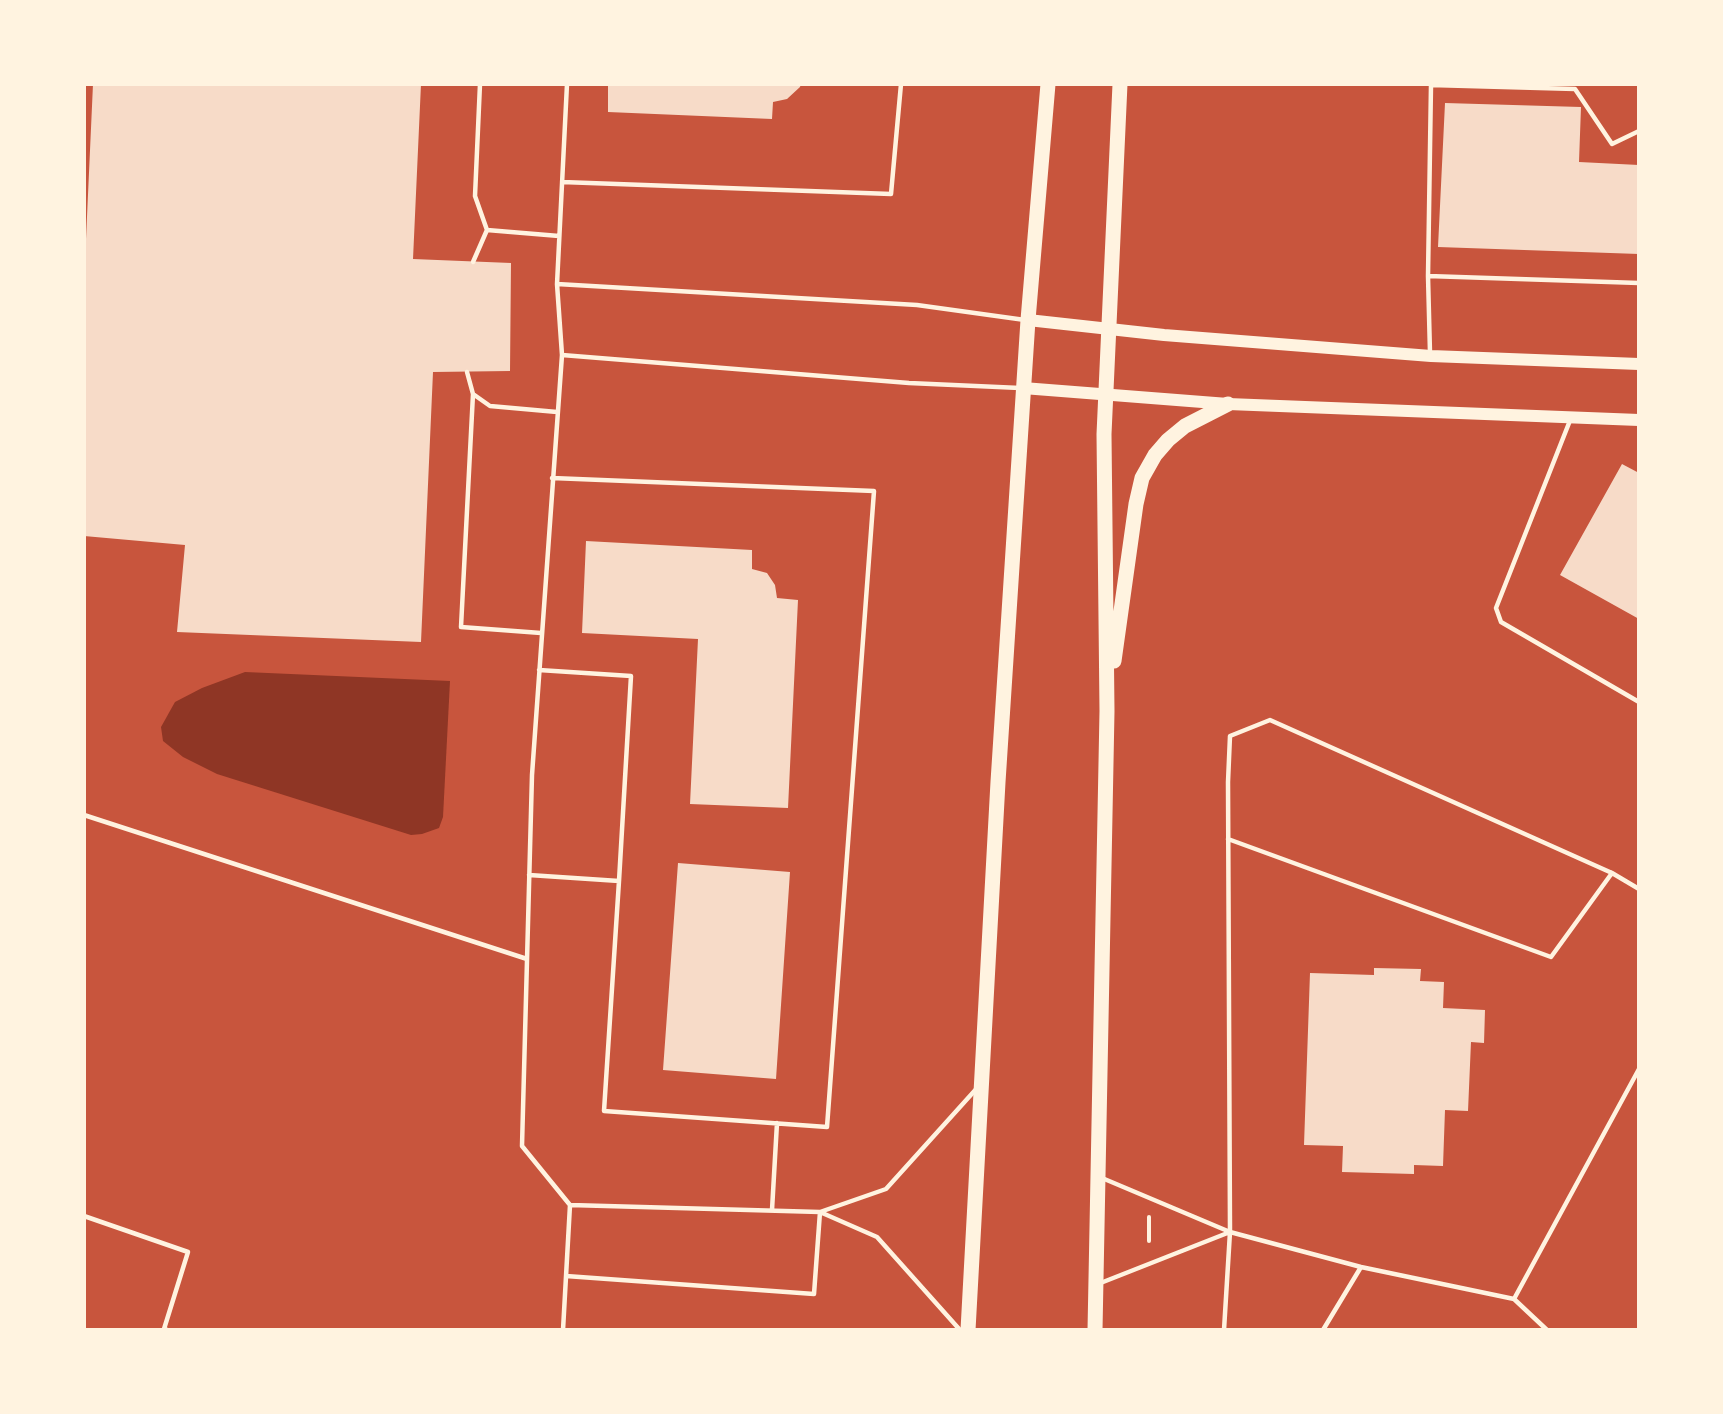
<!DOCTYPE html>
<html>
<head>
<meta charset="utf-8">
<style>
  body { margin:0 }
  #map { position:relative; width:1723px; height:1414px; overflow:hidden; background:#c8553d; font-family:Spectral,serif }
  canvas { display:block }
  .frame { position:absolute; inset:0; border:86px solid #fff3e0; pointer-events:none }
</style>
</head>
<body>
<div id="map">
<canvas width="1723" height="1414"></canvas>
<div class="frame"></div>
</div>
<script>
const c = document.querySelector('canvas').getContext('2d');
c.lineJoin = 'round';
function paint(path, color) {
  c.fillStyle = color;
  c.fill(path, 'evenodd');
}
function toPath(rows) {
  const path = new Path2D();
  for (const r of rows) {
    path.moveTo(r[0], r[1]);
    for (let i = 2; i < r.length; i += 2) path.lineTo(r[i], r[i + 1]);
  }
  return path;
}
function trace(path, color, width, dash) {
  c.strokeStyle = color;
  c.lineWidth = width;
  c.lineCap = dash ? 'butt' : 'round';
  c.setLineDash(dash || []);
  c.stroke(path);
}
paint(toPath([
  [245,672,450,681,443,817,439,828,422,834,411,835,217,774,183,757,163,741,161,727,175,702,202,688]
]), '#8f3625');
paint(toPath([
  [93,84,421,84,413,259,511,263,510,371,433,372,421,642,177,632,185,545,84,536,84,283],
  [608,84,801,84,800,87,787,99,773,102,772,119,608,112],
  [1445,103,1581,107,1579,162,1639,165,1639,254,1438,247],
  [1622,464,1639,473,1639,619,1560,575],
  [586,541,752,550,752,569,767,573,775,585,777,598,798,600,788,808,690,804,698,639,582,633],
  [678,863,790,872,776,1079,663,1070],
  [1374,968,1421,969,1420,981,1444,982,1443,1008,1485,1010,1484,1043,1471,1042,1468,1111,1445,1110,1443,1166,1414,1165,1414,1174,1342,1172,1343,1146,1304,1145,1310,973,1374,975]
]), '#f7dbc8');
trace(toPath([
  [1149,1241,1149,1217]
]), '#fff3e0', 4);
trace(toPath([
  [562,182,891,194,901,84],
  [487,230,559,236],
  [473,262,487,230,475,196,480,84],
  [1428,276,1639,283],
  [557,284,917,305,1025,320],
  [1430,353,1428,276,1431,85,1575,89,1612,144,1639,131],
  [562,355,909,383,1020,388],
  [467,372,473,394,490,406,557,412],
  [473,394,461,627,541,633],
  [1571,418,1496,608,1501,622,1639,702],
  [539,670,631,676,619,881],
  [84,815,527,959],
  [1228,839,1551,957,1612,873],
  [529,875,619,881,604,1111,827,1127,874,491,552,478],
  [570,1205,820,1212,886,1189,978,1087],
  [772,1210,777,1123],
  [820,1212,877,1237,960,1330],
  [84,1216,188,1252,164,1329,167,1330],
  [566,1276,814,1294,820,1212],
  [1098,1284,1230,1232,1102,1178],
  [1514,1299,1639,1069],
  [563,1330,570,1205,522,1146,532,775,562,355,557,284,567,84],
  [1224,1330,1230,1232],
  [1323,1330,1361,1267],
  [1547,1330,1514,1299,1361,1267,1230,1232,1228,782,1230,736,1270,720,1612,873,1639,889]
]), '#fff3e0', 4.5);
trace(toPath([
  [1028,320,1164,335,1431,356,1639,364],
  [1023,388,1228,404,1639,420]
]), '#fff3e0', 12);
trace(toPath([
  [1114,661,1136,504,1142,478,1155,455,1168,440,1185,426,1228,404],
  [968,1330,998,782,1028,320,1048,84],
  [1095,1330,1107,711,1104,434,1120,84]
]), '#fff3e0', 15);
</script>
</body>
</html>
